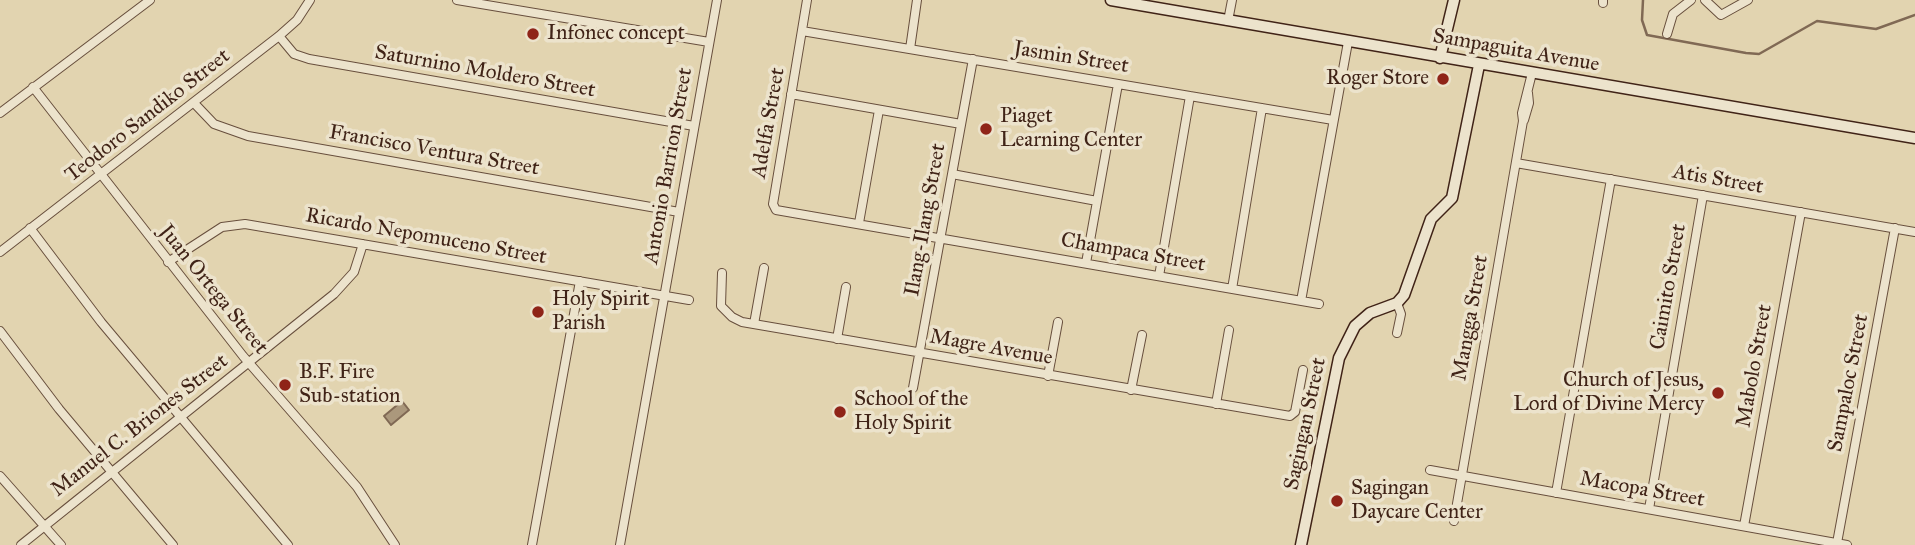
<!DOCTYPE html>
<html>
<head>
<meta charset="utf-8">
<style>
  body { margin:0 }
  canvas { display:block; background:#e2d4b0 }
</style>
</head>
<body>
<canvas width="1915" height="545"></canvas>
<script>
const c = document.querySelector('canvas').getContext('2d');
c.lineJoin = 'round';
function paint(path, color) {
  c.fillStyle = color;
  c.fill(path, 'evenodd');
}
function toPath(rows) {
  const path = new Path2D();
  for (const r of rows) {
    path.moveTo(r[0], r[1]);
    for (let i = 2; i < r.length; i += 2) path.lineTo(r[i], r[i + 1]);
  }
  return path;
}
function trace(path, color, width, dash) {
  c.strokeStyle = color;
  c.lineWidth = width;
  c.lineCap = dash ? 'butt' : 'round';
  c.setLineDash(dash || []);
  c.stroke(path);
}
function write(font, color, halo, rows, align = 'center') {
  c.font = font + ' "IM FELL Great Primer",serif';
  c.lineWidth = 7;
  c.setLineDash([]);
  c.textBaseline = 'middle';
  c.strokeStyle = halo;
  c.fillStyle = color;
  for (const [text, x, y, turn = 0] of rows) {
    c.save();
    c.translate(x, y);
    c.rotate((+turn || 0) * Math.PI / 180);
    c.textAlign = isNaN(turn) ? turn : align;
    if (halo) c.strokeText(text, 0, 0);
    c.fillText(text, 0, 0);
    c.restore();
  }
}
const water = toPath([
  [402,401,409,410,391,425,384,416,402,401]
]);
paint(water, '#ab987c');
trace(water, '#806954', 2);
trace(toPath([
  [1643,0,1642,20,1647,35,1746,53,1759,54,1817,21,1876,29,1915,15]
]), '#806954', 2.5);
const street = toPath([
  [457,0,709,42],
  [807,0,773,204,776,210,1319,304],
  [1705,0,1721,15,1748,0],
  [1603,3,1603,0],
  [1228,21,1232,0],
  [802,31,1333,120],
  [1667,34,1673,14,1691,0],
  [279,36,294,54,309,59,694,126],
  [910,49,917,0],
  [33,87,243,356,357,487,395,545],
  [791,94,961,124],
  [194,103,214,124,248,136,679,212],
  [0,113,150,0],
  [1524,120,1529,103,1528,93],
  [1516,163,1915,232],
  [952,174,1097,201],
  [859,223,879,110],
  [30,228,101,322,288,545],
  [0,252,279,36,297,20,310,0],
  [168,262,222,227,245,224,689,300],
  [1086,263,1118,84],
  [722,273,721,306,732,317,742,322,1290,416,1295,412,1303,370],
  [1159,276,1190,96],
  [1232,289,1262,108],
  [1301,301,1348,42],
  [1397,303,1401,314,1397,333],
  [754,324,764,268],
  [0,331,59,409,173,545],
  [837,339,846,287],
  [1048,376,1058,322],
  [913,388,973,59],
  [1131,390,1142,335],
  [1216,404,1229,330],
  [1430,470,1847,545],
  [0,476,61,545],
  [1556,493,1611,179],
  [1649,509,1703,195],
  [1454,521,1523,121,1522,113,1532,73],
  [1744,526,1801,212],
  [1837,543,1895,228],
  [21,545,334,294,354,272,363,244],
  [532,545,580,281],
  [620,545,717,0]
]);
const secondary = toPath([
  [1111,0,1915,138],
  [1440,58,1454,0],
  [1301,545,1339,358,1355,326,1370,313,1397,303,1404,295,1431,219,1452,198,1479,65]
]);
trace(street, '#684f3d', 10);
trace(secondary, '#402317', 13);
trace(street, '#ece3cc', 8);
trace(secondary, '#ece3cc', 10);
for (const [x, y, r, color] of [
  [533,34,7,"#8f2418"],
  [1443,79,7,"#8f2418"],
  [986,129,7,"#8f2418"],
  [538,312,7,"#8f2418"],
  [285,385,7,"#8f2418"],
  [1718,393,7,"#8f2418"],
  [840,412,7,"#8f2418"],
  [1337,501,7,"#8f2418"]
]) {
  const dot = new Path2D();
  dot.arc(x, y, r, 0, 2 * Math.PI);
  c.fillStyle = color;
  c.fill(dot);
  trace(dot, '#ece3cc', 2.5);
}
write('21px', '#402317', '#ece3cc', [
  ["Infonec concept",547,34],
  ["Roger Store",1429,79,"right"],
  ["Piaget",1000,117],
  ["Learning Center",1000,141],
  ["Holy Spirit",552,300],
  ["Parish",552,324],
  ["B.F. Fire",299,373],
  ["Sub-station",299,397],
  ["Church of Jesus,",1704,381,"right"],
  ["Lord of Divine Mercy",1704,405,"right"],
  ["School of the",854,400],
  ["Holy Spirit",854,424],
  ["Sagingan",1351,489],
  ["Daycare Center",1351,513]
], 'left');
write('21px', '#402317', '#ece3cc', [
  ["Sampaguita Avenue",1516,51,10],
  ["Jasmin Street",1071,58,9],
  ["Saturnino Moldero Street",485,72,10],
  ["Teodoro Sandiko Street",148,116,-38],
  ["Adelfa Street",769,123,-80],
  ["Francisco Ventura Street",434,151,10],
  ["Antonio Barrion Street",669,166,-80],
  ["Atis Street",1718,180,10],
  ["Ilang-Ilang Street",926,220,-80],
  ["Ricardo Nepomuceno Street",426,237,10],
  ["Champaca Street",1133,253,10],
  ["Caimito Street",1669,287,-80],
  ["Juan Ortega Street",213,290,51],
  ["Mangga Street",1471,318,-80],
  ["Magre Avenue",991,348,10],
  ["Mabolo Street",1755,366,-80],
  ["Sampaloc Street",1849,383,-79],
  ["Sagingan Street",1306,424,-78],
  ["Manuel C. Briones Street",140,426,-38],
  ["Macopa Street",1642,490,10]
]);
</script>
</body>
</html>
